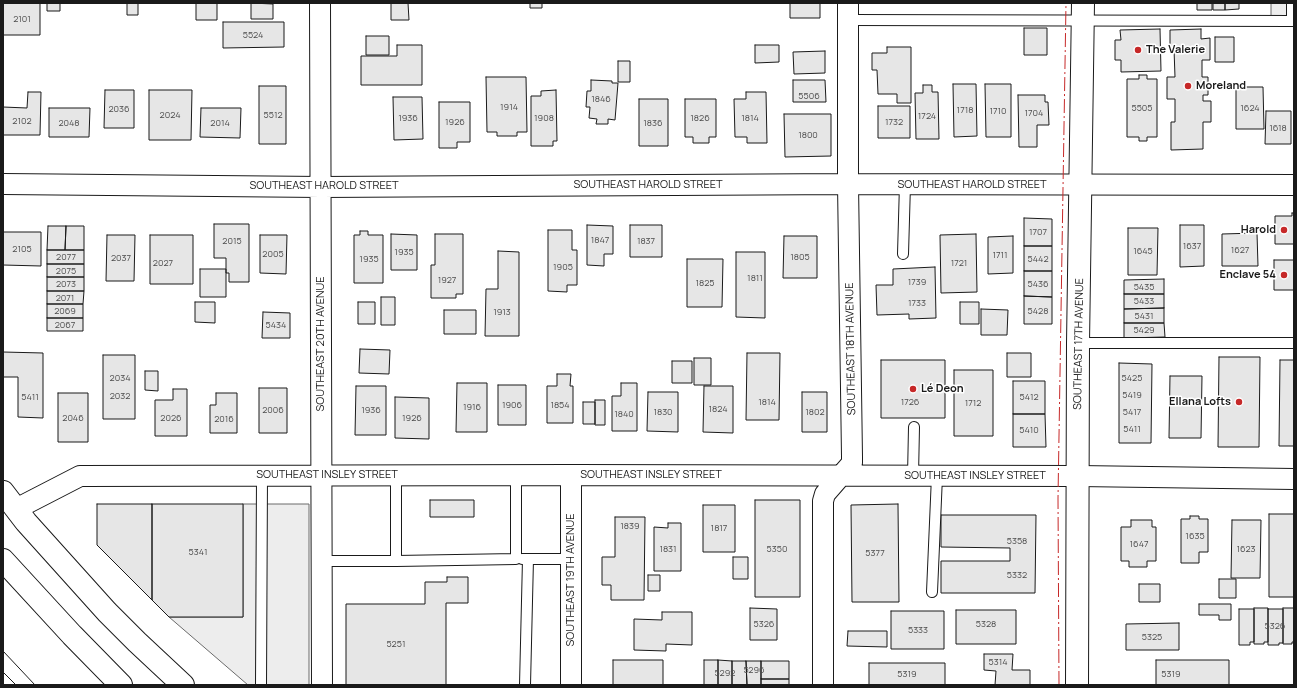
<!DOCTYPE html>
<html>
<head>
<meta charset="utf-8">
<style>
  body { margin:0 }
  #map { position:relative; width:1297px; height:688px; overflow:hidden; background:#fff; font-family:Manrope,sans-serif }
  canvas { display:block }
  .frame { position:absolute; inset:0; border:4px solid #1a1a1a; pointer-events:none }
</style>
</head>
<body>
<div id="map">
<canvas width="1297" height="688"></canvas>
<div class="frame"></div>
</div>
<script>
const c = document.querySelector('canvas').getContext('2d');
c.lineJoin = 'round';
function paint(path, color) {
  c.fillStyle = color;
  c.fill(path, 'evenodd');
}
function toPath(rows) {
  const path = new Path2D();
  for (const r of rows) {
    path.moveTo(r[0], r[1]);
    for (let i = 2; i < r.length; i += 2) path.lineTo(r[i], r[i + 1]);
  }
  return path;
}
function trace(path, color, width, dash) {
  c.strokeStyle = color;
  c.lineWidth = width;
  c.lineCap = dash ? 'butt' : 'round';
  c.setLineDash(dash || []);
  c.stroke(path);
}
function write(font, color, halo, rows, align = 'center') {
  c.font = font + ' Manrope,sans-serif';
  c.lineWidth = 3;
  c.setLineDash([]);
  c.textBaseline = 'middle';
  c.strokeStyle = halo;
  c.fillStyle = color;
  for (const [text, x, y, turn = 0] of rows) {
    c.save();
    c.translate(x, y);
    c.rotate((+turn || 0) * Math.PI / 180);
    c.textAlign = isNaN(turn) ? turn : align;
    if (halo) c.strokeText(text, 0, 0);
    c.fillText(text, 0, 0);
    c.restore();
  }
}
const parking = toPath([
  [1271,3,1294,3,1294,18,1271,18,1271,3],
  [243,504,309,504,309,685,248,685,169,617,243,617,243,504]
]);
paint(parking, '#ededed');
trace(parking, '#6a6a6a', 1);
const building = toPath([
  [3,3,40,3,40,35,3,35,3,3],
  [47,3,60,3,60,11,47,11,47,3],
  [127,3,138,3,138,15,127,15,127,3],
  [196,3,217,3,217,20,196,20,196,3],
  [251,3,273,4,273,19,251,19,251,3],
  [391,3,408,3,409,20,391,20,391,3],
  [530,3,542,3,542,8,530,8,530,3],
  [790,3,820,3,820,18,790,18,790,3],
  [1197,3,1212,3,1212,10,1197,10,1197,3],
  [1213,3,1225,3,1225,10,1213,10,1213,3],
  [1225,3,1239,3,1239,9,1225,10,1225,3],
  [223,22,284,22,284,47,223,48,223,22],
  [1024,28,1047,28,1047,55,1024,55,1024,28],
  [1160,29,1161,71,1121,72,1121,60,1115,60,1115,40,1121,40,1120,30,1160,29],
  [1201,29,1201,39,1210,38,1210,60,1202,60,1202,77,1208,77,1208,95,1203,95,1203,101,1211,101,1211,122,1203,122,1203,149,1171,150,1171,122,1175,122,1175,99,1167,99,1167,77,1175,77,1174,49,1170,49,1170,30,1201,29],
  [366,36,389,36,389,55,366,55,366,36],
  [1215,37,1234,37,1234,62,1215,62,1215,37],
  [397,45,422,45,422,85,361,85,361,56,397,56,397,45],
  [755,45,779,45,779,62,755,63,755,45],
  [887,47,911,47,911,103,897,103,897,94,878,94,877,70,872,70,872,53,887,53,887,47],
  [825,51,825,73,794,74,793,52,825,51],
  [618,61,630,61,630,82,618,82,618,61],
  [1139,75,1147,75,1147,79,1157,79,1157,137,1147,137,1147,141,1139,141,1139,137,1127,137,1127,79,1139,79,1139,75],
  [486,77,526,77,527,132,517,132,517,136,497,136,497,132,487,132,486,77],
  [591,80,612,81,612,83,618,83,615,120,608,119,608,124,596,124,597,119,589,118,590,107,586,107,587,91,591,91,591,80],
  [793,80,825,80,826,102,793,102,793,80],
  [953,84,976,84,977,136,954,137,953,84],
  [985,84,1011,84,1011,137,986,137,985,84],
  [923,85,932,85,932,92,938,92,939,139,916,139,915,93,923,93,923,85],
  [259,86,286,86,286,144,259,144,259,86],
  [1236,87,1263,87,1264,129,1236,129,1236,87],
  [105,90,134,90,134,128,104,128,105,90],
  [149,90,192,90,191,140,149,140,149,90],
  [556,90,557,141,553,141,553,146,531,146,531,96,541,96,541,91,556,90],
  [28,92,41,92,40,135,3,135,3,107,27,108,28,92],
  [746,92,766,92,767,143,747,143,747,137,735,137,734,99,746,99,746,92],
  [1018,95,1045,95,1045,102,1048,102,1049,125,1037,125,1037,147,1019,147,1018,95],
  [393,97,422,97,423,139,394,140,393,97],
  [639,99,668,99,668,146,639,146,639,99],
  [685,99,716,99,716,137,709,137,709,143,693,143,693,137,685,137,685,99],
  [439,102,470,102,470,142,457,142,457,148,439,148,439,102],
  [878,106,910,106,910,138,878,138,878,106],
  [49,108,90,108,89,137,49,137,49,108],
  [201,108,241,108,240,138,200,137,201,108],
  [1266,111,1291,111,1291,144,1265,144,1266,111],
  [784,114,831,114,831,156,785,157,784,114],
  [1292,213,1294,213,1294,244,1275,244,1275,216,1292,216,1292,213],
  [1024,218,1052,219,1052,246,1024,246,1024,218],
  [214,224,249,224,249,282,229,282,229,273,226,273,226,258,214,258,214,224],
  [587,225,613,226,613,254,604,254,604,266,587,265,587,225],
  [630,225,662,225,662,257,630,257,630,225],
  [1180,225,1204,225,1204,266,1180,267,1180,225],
  [48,226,66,226,65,250,47,250,48,226],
  [66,226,84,226,84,250,65,250,66,226],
  [1128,228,1158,228,1157,275,1128,275,1128,228],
  [548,230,572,230,572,250,577,250,577,285,567,285,567,292,548,291,548,230],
  [360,231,368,231,368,235,383,235,383,283,354,283,354,235,360,235,360,231],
  [3,232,41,232,41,266,3,265,3,232],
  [1257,233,1258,266,1222,266,1222,234,1257,233],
  [391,234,417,235,417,270,391,270,391,234],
  [435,234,463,234,463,294,456,294,456,298,431,298,431,265,435,265,435,234],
  [976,234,977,292,941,293,940,235,976,234],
  [107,235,135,235,134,281,106,281,107,235],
  [150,235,193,235,193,284,150,284,150,235],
  [260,235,287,235,286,274,260,273,260,235],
  [784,236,817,236,817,278,783,278,784,236],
  [1013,236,1013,273,988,274,988,237,1013,236],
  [1024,246,1052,246,1052,271,1024,271,1024,246],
  [47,250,84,250,84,264,47,264,47,250],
  [498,251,519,252,519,336,485,336,486,289,498,289,498,251],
  [736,252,765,252,765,318,736,317,736,252],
  [687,259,723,259,722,307,687,307,687,259],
  [1274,260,1294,260,1294,290,1274,290,1274,260],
  [47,264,84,264,84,277,47,277,47,264],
  [935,267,936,318,909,319,909,314,877,315,876,285,893,285,893,269,935,267],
  [200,269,226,269,226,297,200,297,200,269],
  [1024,271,1052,271,1052,297,1024,296,1024,271],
  [47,277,84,277,84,291,47,291,47,277],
  [1164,279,1164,294,1124,294,1124,280,1164,279],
  [47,291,84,291,83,304,47,304,47,291],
  [1124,294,1164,294,1164,308,1124,309,1124,294],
  [1024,296,1052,297,1052,324,1024,324,1024,296],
  [381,297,395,297,395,325,381,325,381,297],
  [195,302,215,302,215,323,195,322,195,302],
  [358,302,375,302,375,324,358,324,358,302],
  [960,302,979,302,979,324,960,324,960,302],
  [47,304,83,304,83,318,47,318,47,304],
  [1164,308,1164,323,1124,323,1124,309,1164,308],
  [981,309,1008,310,1007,335,981,335,981,309],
  [444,310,476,310,476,334,444,334,444,310],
  [263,312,290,313,290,338,262,338,263,312],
  [47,318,83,318,83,331,47,331,47,318],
  [1124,323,1164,323,1165,337,1124,338,1124,323],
  [360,349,390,350,389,374,359,373,360,349],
  [3,352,43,353,43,418,18,417,18,377,3,377,3,352],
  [747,353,780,353,779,420,746,420,747,353],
  [1007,353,1031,353,1031,377,1007,377,1007,353],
  [103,355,135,355,135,419,103,419,103,355],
  [1219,357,1260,357,1259,447,1218,447,1219,357],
  [694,358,711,358,711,385,694,385,694,358],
  [881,360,945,360,945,418,881,418,881,360],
  [1280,360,1294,360,1294,446,1279,446,1280,360],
  [672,361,692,361,692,383,672,383,672,361],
  [1119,363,1152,364,1151,443,1119,443,1119,363],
  [954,370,993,370,993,436,954,436,954,370],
  [145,371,158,371,158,391,145,390,145,371],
  [557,374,571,374,570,386,573,386,573,423,547,423,547,386,557,386,557,374],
  [1170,376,1202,376,1201,438,1169,438,1170,376],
  [1013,381,1045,381,1045,414,1013,414,1013,381],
  [457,383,487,383,487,432,456,432,457,383],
  [621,383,637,383,637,431,612,431,612,396,621,396,621,383],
  [498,385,526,385,526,425,498,425,498,385],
  [356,386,386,386,386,435,355,435,356,386],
  [704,386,733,386,733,433,703,432,704,386],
  [259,388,287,388,287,433,259,433,259,388],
  [173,389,187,389,187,436,155,436,155,400,173,400,173,389],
  [648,392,678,392,678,432,647,431,648,392],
  [802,392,827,392,827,432,802,432,802,392],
  [58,393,88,393,88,442,58,442,58,393],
  [216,393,237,393,237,433,210,433,210,405,216,405,216,393],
  [395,397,429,398,429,439,395,438,395,397],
  [595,400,605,400,605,425,595,425,595,400],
  [583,402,595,402,595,424,583,424,583,402],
  [1013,414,1045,414,1046,447,1013,447,1013,414],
  [430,500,474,500,474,517,430,517,430,500],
  [755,500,800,500,800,597,755,597,755,500],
  [97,504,152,504,152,600,97,545,97,504],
  [152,504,243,504,243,617,169,617,152,600,152,504],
  [898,504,899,602,852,602,851,505,898,504],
  [703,505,735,505,735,552,703,552,703,505],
  [1269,514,1294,514,1294,597,1269,597,1269,514],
  [941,515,1036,515,1035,593,941,593,941,561,1010,561,1010,548,941,547,941,515],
  [1190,516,1199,516,1199,519,1208,519,1208,552,1199,552,1199,563,1181,563,1181,519,1190,519,1190,516],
  [615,517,645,517,644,600,611,600,611,585,602,585,602,557,615,557,615,517],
  [1131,520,1152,520,1152,527,1156,527,1156,561,1147,561,1147,567,1129,567,1129,561,1121,561,1121,527,1131,527,1131,520],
  [1232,520,1261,520,1260,578,1231,578,1232,520],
  [668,523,681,523,681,571,654,571,654,527,668,528,668,523],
  [733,557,748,557,748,579,733,579,733,557],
  [648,575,660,575,660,591,648,591,648,575],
  [447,577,468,577,468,603,446,603,446,685,346,685,346,604,425,604,425,582,447,582,447,577],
  [1219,579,1236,579,1236,598,1219,598,1219,579],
  [1139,584,1160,584,1160,602,1139,602,1139,584],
  [1199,604,1231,604,1231,620,1219,620,1219,615,1199,615,1199,604],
  [750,608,777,609,777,640,750,640,750,608],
  [1254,608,1268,608,1268,642,1264,642,1264,644,1254,644,1254,608],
  [1283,608,1294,608,1294,642,1292,642,1292,644,1283,644,1283,608],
  [1239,609,1254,609,1254,642,1250,642,1250,645,1239,645,1239,609],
  [1268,609,1283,609,1283,643,1279,643,1279,645,1268,645,1268,609],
  [956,610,1016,610,1016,644,956,644,956,610],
  [891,611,944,611,944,649,891,649,891,611],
  [662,612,692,612,692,645,666,644,666,651,634,650,634,619,662,620,662,612],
  [1179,623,1179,650,1126,650,1126,624,1179,623],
  [848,631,887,631,887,647,847,646,848,631],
  [984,654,1013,654,1012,670,1030,670,1030,685,995,685,996,671,984,670,984,654],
  [613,660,663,660,663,685,613,685,613,660],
  [704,660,718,660,718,685,704,685,704,660],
  [718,660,732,661,732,685,718,685,718,660],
  [1156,660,1229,660,1229,685,1156,685,1156,660],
  [732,661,746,661,747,685,732,685,732,661],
  [746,661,761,661,761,685,747,685,746,661],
  [761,661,789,661,789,679,761,679,761,661],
  [869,663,945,663,945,685,869,685,869,663],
  [761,679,789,679,789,685,761,685,761,679]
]);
paint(building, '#e6e6e6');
trace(building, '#1a1a1a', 1);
const lane = toPath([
  [1292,3,1292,21],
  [848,20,1294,21],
  [903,254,905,184],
  [1078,343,1294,343],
  [913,476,914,427],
  [522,559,571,559],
  [321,561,396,561,396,475],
  [396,561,516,559,516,475],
  [932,592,937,476],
  [261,685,262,476],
  [525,685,528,559]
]);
const street = toPath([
  [320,3,322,685],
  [3,184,321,187,848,184,1294,185],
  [16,509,80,476,571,475,1078,476,1294,479],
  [571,685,571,475],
  [823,685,823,501,825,494,852,463,852,457,848,184,848,3]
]);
const secondary = toPath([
  [1077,685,1078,343,1083,3]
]);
const highway = toPath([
  [3,492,26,522,107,612,137,642,183,685],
  [3,560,72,635,121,685]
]);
trace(lane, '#1a1a1a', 12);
trace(street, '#1a1a1a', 22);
trace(secondary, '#1a1a1a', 24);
trace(highway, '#1a1a1a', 24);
trace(lane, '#fff', 10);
trace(street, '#fff', 20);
trace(secondary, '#fff', 22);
trace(highway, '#fff', 22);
trace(toPath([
  [3,651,35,685],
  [3,672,16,685]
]), '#1a1a1a', 1);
trace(toPath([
  [1059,685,1058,498,1066,3]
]), '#c62828', 1, [14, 3, 2, 3]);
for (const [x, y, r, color] of [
  [1138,50,4,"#c62828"],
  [1188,86,4,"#c62828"],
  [1284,230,4,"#c62828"],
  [1284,275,4,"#c62828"],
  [913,389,4,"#c62828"],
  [1239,402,4,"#c62828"]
]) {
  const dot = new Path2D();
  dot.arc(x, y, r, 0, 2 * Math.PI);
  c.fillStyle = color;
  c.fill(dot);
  trace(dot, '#fff', 1.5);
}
write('9px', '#4d4d4d', null, [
  ["2101",22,19],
  ["5524",253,35],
  ["5506",809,96],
  ["1846",601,99],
  ["1914",509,107],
  ["5505",1142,108],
  ["1624",1250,108],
  ["2036",119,109],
  ["1718",965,110],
  ["1710",998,111],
  ["1704",1034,113],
  ["2024",170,115],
  ["5512",273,115],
  ["1724",927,116],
  ["1936",408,118],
  ["1908",544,118],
  ["1826",700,118],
  ["1814",750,118],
  ["2102",22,121],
  ["1926",455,122],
  ["1732",894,122],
  ["2048",69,123],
  ["2014",220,123],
  ["1836",653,123],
  ["1618",1278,128],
  ["1800",808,135],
  ["1707",1038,232],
  ["1847",600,240],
  ["2015",232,241],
  ["1837",646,241],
  ["1637",1192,246],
  ["2105",22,249],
  ["1627",1240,250],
  ["1645",1143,251],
  ["1935",404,252],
  ["2005",273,254],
  ["1711",1000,255],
  ["2077",66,257],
  ["1805",800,257],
  ["2037",121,258],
  ["1935",369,259],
  ["5442",1038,259],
  ["2027",163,263],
  ["1721",959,263],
  ["1905",563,267],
  ["2075",66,271],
  ["1811",755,278],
  ["1927",447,280],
  ["1739",917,282],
  ["1825",705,283],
  ["2073",66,284],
  ["5436",1038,284],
  ["5435",1144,287],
  ["2071",65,298],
  ["5433",1144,301],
  ["1733",917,303],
  ["2069",65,311],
  ["5428",1038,311],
  ["1913",502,312],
  ["5431",1144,316],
  ["2067",65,325],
  ["5434",276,325],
  ["5429",1144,330],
  ["2034",120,378],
  ["5425",1132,378],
  ["5419",1132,395],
  ["2032",120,396],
  ["5411",30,397],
  ["5412",1029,397],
  ["1814",767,402],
  ["1726",910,402],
  ["1712",973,403],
  ["1906",512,405],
  ["1854",560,405],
  ["1916",472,407],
  ["1824",718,409],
  ["2006",273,410],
  ["1936",371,410],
  ["1830",663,412],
  ["1802",815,412],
  ["5417",1132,412],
  ["1840",624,414],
  ["2046",73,418],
  ["2026",171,418],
  ["1926",412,418],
  ["2016",224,419],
  ["5411",1132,429],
  ["5410",1029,430],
  ["1839",630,526],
  ["1817",719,528],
  ["1635",1195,536],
  ["5358",1017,541],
  ["1647",1139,544],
  ["1831",668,549],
  ["5350",777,549],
  ["1623",1246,549],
  ["5341",198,552],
  ["5377",875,553],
  ["5332",1017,575],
  ["5326",764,624],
  ["5328",986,624],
  ["5326",1275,626],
  ["5333",918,630],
  ["5325",1152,637],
  ["5251",396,644],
  ["5314",998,662],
  ["5296",754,670],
  ["5292",725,673],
  ["5319",907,674],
  ["5319",1171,674]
]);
write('bold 11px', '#1a1a1a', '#fff', [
  ["The Valerie",1146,50],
  ["Moreland",1196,86],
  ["Harold",1276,230,"right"],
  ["Enclave 54",1276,275,"right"],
  ["Lé Deon",921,389],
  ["Ellana Lofts",1231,402,"right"]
], 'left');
write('11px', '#1a1a1a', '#fff', [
  ["SOUTHEAST HAROLD STREET",648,185],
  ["SOUTHEAST HAROLD STREET",972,185],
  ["SOUTHEAST HAROLD STREET",324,186],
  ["SOUTHEAST 20TH AVENUE",321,344,-90],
  ["SOUTHEAST 17TH AVENUE",1079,344,-89],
  ["SOUTHEAST 18TH AVENUE",851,349,-91],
  ["SOUTHEAST INSLEY STREET",327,475],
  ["SOUTHEAST INSLEY STREET",651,475],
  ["SOUTHEAST INSLEY STREET",975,476],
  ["SOUTHEAST 19TH AVENUE",571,580,-90]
]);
</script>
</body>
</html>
